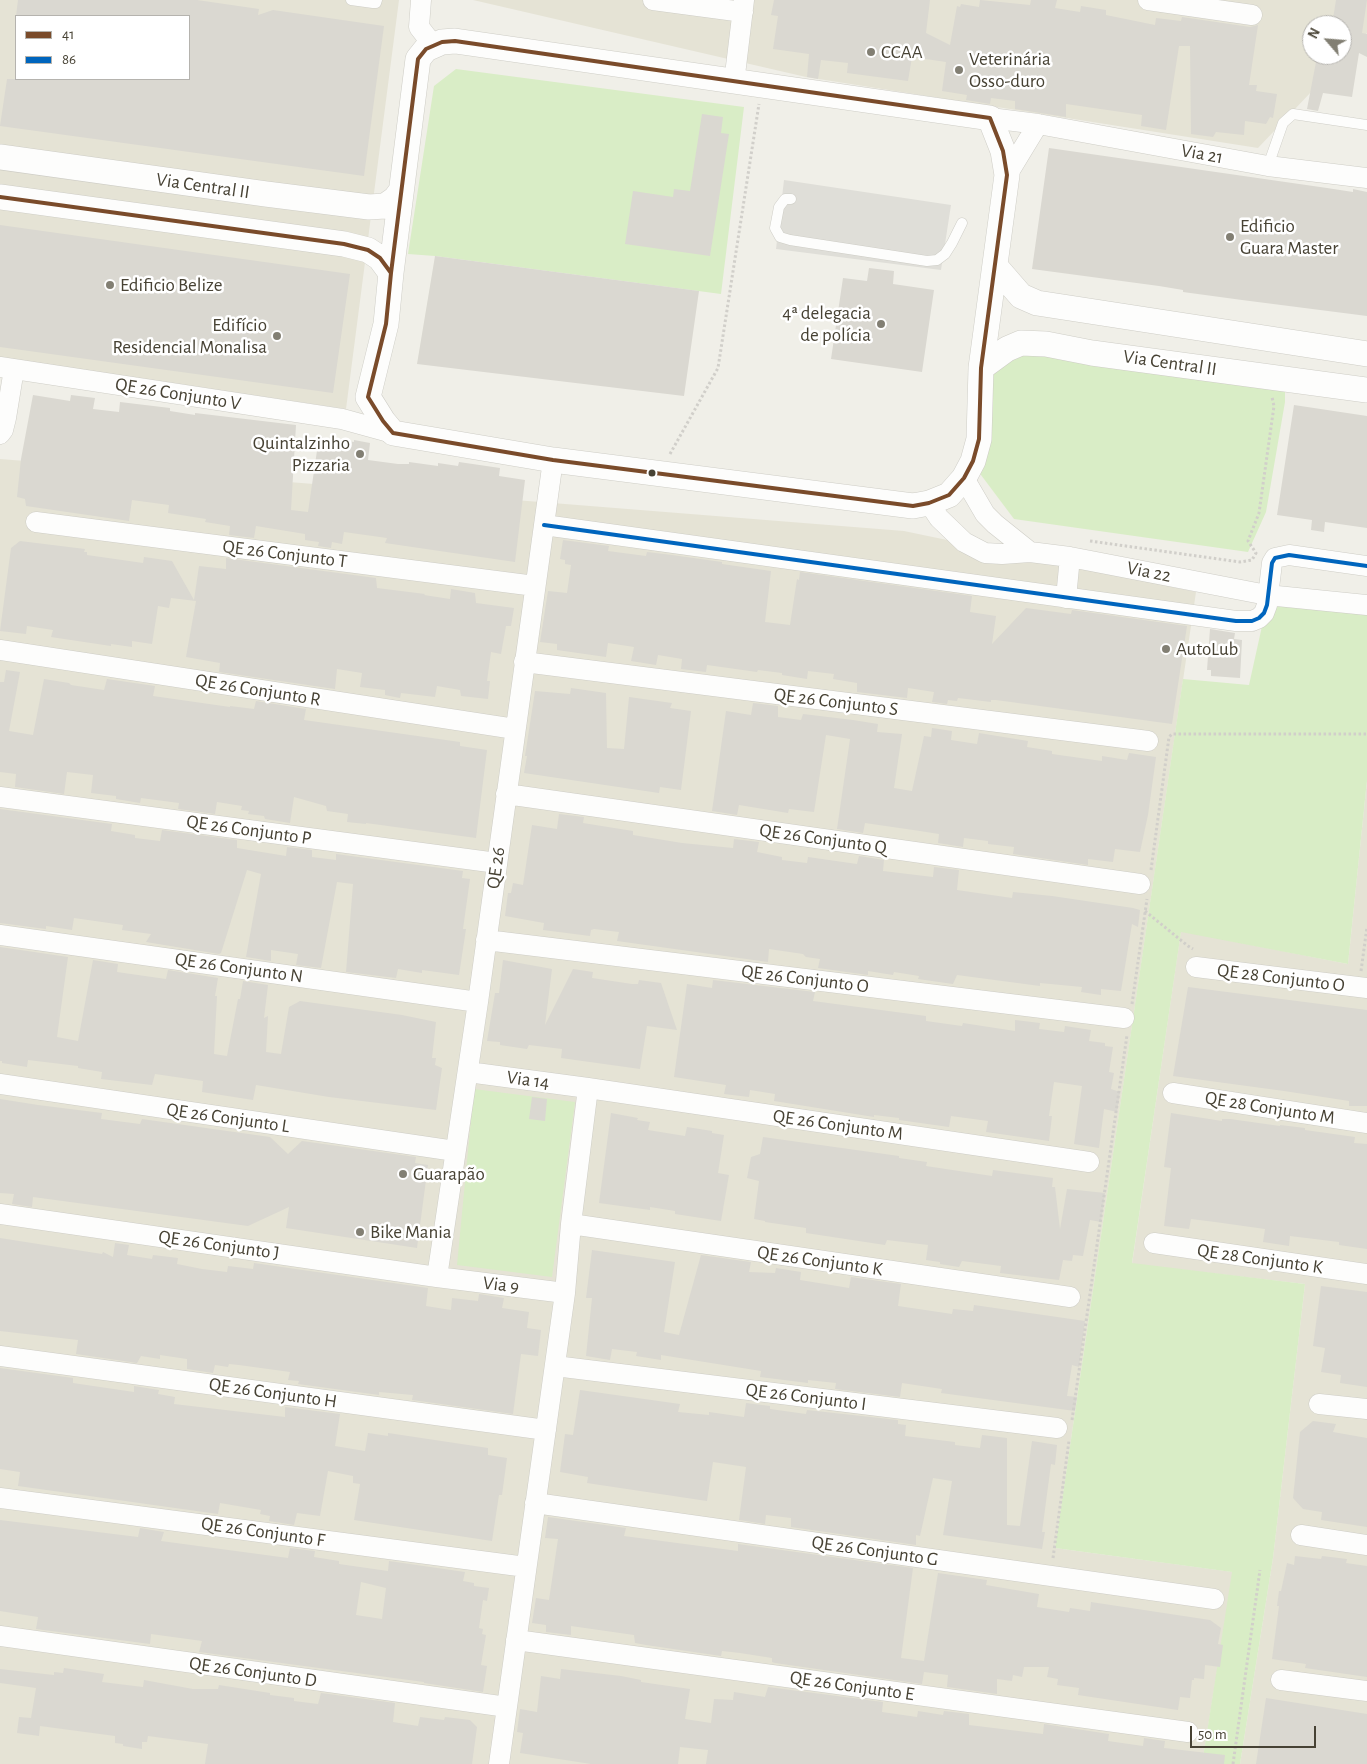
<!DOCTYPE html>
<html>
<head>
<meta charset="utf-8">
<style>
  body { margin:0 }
  #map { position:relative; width:1367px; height:1764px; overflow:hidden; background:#f0efe8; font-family:"Alegreya Sans",sans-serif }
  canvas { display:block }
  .legend { position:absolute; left:15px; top:15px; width:175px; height:65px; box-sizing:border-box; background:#fff; border:1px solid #b5b3ae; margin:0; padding:6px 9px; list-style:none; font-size:15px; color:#474234 }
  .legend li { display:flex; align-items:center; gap:10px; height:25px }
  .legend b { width:25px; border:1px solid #b5b3ae }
  .north { position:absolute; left:1302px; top:15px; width:50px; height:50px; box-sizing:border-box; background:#fff; border:1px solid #b5b3ae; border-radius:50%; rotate:297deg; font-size:14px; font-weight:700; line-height:20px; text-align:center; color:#474234 }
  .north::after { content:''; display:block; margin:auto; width:18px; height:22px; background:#827f73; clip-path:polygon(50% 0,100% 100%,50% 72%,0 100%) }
  .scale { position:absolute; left:1190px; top:1726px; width:126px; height:22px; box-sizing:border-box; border:2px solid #474234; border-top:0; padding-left:6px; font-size:15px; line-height:18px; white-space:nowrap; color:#474234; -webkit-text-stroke:4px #fff; paint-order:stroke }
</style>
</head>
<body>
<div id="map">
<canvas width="1367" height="1764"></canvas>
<ul class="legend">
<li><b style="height:6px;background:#7a4b2a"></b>41</li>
<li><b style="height:6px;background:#0065bd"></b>86</li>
</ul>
<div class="north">N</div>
<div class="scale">50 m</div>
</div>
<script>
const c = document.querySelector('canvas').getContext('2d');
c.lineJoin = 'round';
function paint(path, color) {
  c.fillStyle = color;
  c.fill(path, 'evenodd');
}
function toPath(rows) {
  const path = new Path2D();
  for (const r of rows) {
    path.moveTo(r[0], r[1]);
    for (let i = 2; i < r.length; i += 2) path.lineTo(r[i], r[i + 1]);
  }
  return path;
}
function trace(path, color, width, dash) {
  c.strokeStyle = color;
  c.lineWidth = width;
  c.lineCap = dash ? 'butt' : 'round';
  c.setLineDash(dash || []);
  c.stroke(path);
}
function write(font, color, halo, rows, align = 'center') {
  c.font = font + ' "Alegreya Sans",sans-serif';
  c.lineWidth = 5;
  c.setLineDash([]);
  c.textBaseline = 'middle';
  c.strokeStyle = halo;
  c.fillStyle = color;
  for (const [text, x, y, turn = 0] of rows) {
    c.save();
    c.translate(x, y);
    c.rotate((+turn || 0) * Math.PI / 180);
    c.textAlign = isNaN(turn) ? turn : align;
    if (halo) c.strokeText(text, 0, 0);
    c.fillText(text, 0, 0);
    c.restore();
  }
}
paint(toPath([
  [0,0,399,0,346,409,0,357],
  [16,16,189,16,189,79,16,79],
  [473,0,1367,0,1367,33,1258,148,806,77],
  [1312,25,1342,25,1342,55,1312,55],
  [0,459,904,531,1196,592,1055,1548,1233,1572,1202,1764,0,1764],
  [1367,780,1367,1764,1240,1764,1273,1558,1305,1284,1132,1264,1181,931,1348,964]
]), '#e5e3d5');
paint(toPath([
  [456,69,744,107,721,294,435,256,408,254,434,86],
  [1003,351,1285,380,1285,402,1266,512,1248,552,1014,519,978,471,993,364],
  [1268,599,1367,605,1367,780,1348,964,1181,932,1132,1263,1305,1284,1273,1558,1240,1764,1202,1764,1232,1572,1055,1548,1183,679,1249,685],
  [474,1089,575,1102,552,1277,457,1265]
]), '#d9edc6');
paint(toPath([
  [784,180,951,205,941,270,776,249]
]), '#dfded8');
paint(toPath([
  [18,0,197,0,259,9,258,15,273,10,384,26,364,176,0,126,7,79,189,79,189,16,16,16],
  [774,0,930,0,926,33,950,45,957,6,960,7,961,4,979,7,980,0,1030,5,1031,0,1057,0,1055,8,1080,12,1081,6,1106,10,1106,15,1155,25,1156,18,1181,21,1182,17,1250,27,1258,25,1249,85,1257,85,1256,91,1277,94,1273,118,1270,117,1266,124,1245,121,1244,135,1216,132,1213,137,1191,134,1190,46,1179,46,1166,130,1141,126,1142,115,1066,104,1066,117,1015,109,1015,101,991,98,990,104,966,100,967,95,942,91,946,62,912,57,908,81,847,73,848,63,821,60,818,79,807,77,809,54,773,49,778,16,771,15],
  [1336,0,1367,0,1362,33,1367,34,1367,57,1359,53,1352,97,1323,93,1318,111,1307,109,1316,62,1326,63,1328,55,1342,55,1342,25,1332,25],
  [702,114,723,117,721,133,729,134,710,256,625,244,633,191,673,197,674,189,690,191],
  [1049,148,1327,188,1353,192,1353,189,1367,192,1367,316,1242,300,1183,292,1183,290,1159,286,1032,269],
  [0,225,350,274,333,393,0,347],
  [435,256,699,291,684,396,417,364],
  [869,268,894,271,893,284,934,290,922,372,831,359,843,278,867,281],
  [33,395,70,401,71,395,95,398,93,409,119,412,120,402,170,408,170,411,195,415,195,413,296,425,291,510,308,512,319,437,354,442,354,440,370,443,368,460,398,464,409,464,409,462,438,466,438,463,458,466,459,462,500,468,499,476,525,480,515,562,385,543,387,538,344,532,342,544,332,542,331,548,318,546,319,542,305,540,305,534,256,526,254,538,229,535,230,526,205,522,206,519,168,513,169,505,132,500,129,521,26,506,25,499,17,497,21,459],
  [1294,405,1367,416,1367,528,1325,522,1324,532,1311,530,1312,520,1277,515],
  [563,540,609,546,608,551,646,556,647,552,672,555,722,562,722,564,771,571,765,622,790,625,797,579,799,580,800,572,972,596,970,612,996,616,992,644,1026,608,1071,614,1072,610,1187,626,1172,724,996,700,991,700,991,702,958,698,957,701,948,700,947,704,932,702,934,692,908,688,907,698,857,692,857,683,833,679,834,674,808,671,807,679,782,675,782,673,758,670,757,672,707,665,706,672,681,669,682,659,658,655,656,665,631,661,634,647,608,643,606,657,557,650,557,644,540,642,548,591,567,593,571,565,565,564,565,560,560,559],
  [20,541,85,549,84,552,87,552,87,555,143,563,144,557,172,561,194,600,199,566,226,569,226,558,376,578,377,588,425,594,424,595,450,599,451,589,475,593,476,603,514,608,511,626,506,626,501,654,491,652,487,681,490,681,488,699,461,696,460,690,437,686,435,697,401,693,400,698,385,695,385,690,360,687,362,673,337,669,335,689,219,672,220,663,186,657,196,601,171,598,169,608,158,606,152,644,132,641,132,647,111,644,111,646,51,637,53,630,27,626,26,634,0,631,11,548],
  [1210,629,1235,633,1234,639,1242,640,1240,678,1211,676,1211,670,1207,670],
  [6,670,20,672,9,731,33,735,44,679,69,683,71,685,104,690,107,679,155,686,153,696,230,707,230,706,254,709,256,701,306,709,304,720,460,742,460,746,487,750,476,838,366,823,366,824,347,822,348,814,327,811,326,806,294,797,290,823,265,819,264,816,248,814,249,811,241,810,242,806,217,802,215,814,178,809,179,803,141,798,140,803,116,799,116,796,91,793,93,775,67,772,64,794,15,787,16,774,0,772,0,682,4,682],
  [571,688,606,693,607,748,624,749,629,697,672,703,670,708,691,711,681,790,660,787,659,793,524,773,527,756,525,756,535,691,570,694],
  [753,703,778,706,778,717,801,720,803,714,853,720,878,724,877,732,902,734,894,788,912,791,924,736,931,737,932,728,952,731,951,740,977,744,979,733,1028,741,1027,747,1052,751,1052,754,1102,761,1102,756,1127,760,1129,753,1156,757,1148,815,1140,852,1115,849,1113,862,1088,859,1088,865,1013,854,1014,847,988,844,988,841,964,838,963,847,938,843,939,834,920,831,865,823,863,833,837,829,850,739,826,735,814,812,789,809,788,813,739,805,737,815,712,811,726,711,751,715],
  [0,809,112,824,111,831,135,835,135,838,160,841,162,830,237,840,237,848,286,856,287,847,312,850,312,857,336,860,336,854,463,871,462,878,470,879,463,929,466,929,459,975,422,970,422,973,398,969,396,978,346,972,353,884,337,882,321,968,296,965,298,954,271,950,271,961,246,957,261,874,247,870,221,953,219,954,146,942,151,934,122,930,123,925,74,918,72,930,46,926,46,929,0,923],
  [559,814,584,817,583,823,633,831,633,835,682,843,733,848,734,839,759,842,757,852,782,857,782,860,807,863,808,857,857,864,859,856,884,860,883,871,933,877,934,867,959,870,957,890,1012,898,1013,892,1052,896,1133,908,1140,910,1138,927,1132,924,1121,991,1101,989,1101,995,1081,992,1082,987,1040,983,1040,986,957,975,953,984,918,979,919,976,894,972,893,975,868,971,868,975,818,968,820,959,806,957,803,954,769,949,768,962,617,941,619,932,594,929,591,930,590,936,543,930,544,923,505,916,508,893,511,893,513,883,523,885,532,825,557,829],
  [0,947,68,957,57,1037,78,1041,93,960,118,964,117,972,166,979,168,970,218,978,215,996,217,996,214,1054,227,1056,238,999,240,999,243,981,268,985,264,1018,268,1016,266,1052,281,1054,289,1007,300,1001,402,1015,436,1022,432,1058,436,1058,435,1065,442,1068,436,1110,329,1097,256,1085,253,1100,202,1092,203,1081,155,1074,152,1085,101,1079,102,1072,78,1068,78,1066,28,1060,27,1067,2,1063,2,1061,0,1061],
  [503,960,552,969,545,1025,573,969,593,972,592,978,632,984,638,984,639,980,661,983,677,1030,647,1026,640,1069,561,1058,562,1049,529,1045,527,1049,500,1045,500,1042,487,1041,495,993,499,993],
  [713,980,815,992,813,1001,926,1016,926,1021,962,1026,963,1023,1015,1031,1015,1020,1040,1023,1039,1029,1064,1032,1065,1026,1091,1030,1089,1041,1105,1043,1105,1046,1113,1047,1109,1072,1114,1073,1111,1089,1120,1092,1117,1112,1104,1109,1099,1148,1074,1144,1082,1086,1054,1082,1049,1116,1052,1116,1049,1141,986,1132,988,1121,951,1116,949,1127,899,1120,899,1118,874,1115,874,1117,774,1101,775,1094,750,1090,749,1097,724,1094,726,1085,674,1077,687,984,712,988],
  [1188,987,1367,1010,1367,1106,1349,1106,1349,1101,1284,1091,1173,1076],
  [532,1097,547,1099,545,1121,529,1119],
  [0,1099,38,1105,102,1113,101,1119,140,1124,142,1119,270,1137,288,1154,302,1141,416,1157,415,1163,428,1165,417,1248,286,1228,289,1207,248,1226,33,1197,32,1207,12,1204,14,1194,0,1193],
  [611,1113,638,1118,637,1120,650,1122,648,1130,685,1136,687,1127,712,1131,712,1133,724,1135,718,1173,729,1175,721,1221,675,1214,675,1211,650,1207,650,1210,599,1203],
  [1171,1113,1222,1121,1222,1119,1230,1119,1280,1126,1280,1125,1305,1128,1305,1130,1355,1137,1354,1143,1367,1144,1367,1249,1339,1245,1339,1242,1290,1236,1289,1246,1263,1242,1265,1229,1215,1222,1191,1219,1189,1229,1164,1226,1171,1168,1164,1167],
  [763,1137,899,1156,899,1158,927,1162,926,1166,992,1176,993,1170,1053,1178,1052,1187,1055,1187,1060,1229,1067,1189,1105,1193,1101,1222,1090,1220,1083,1256,1073,1255,1072,1261,1063,1260,1059,1280,1000,1273,1001,1266,962,1261,959,1267,940,1264,940,1262,926,1260,928,1245,887,1240,885,1245,806,1233,806,1228,765,1222,765,1221,754,1219,759,1181,747,1178,751,1157,760,1154],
  [0,1238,102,1254,103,1252,113,1257,115,1243,129,1245,127,1255,152,1259,153,1255,178,1258,177,1264,202,1269,227,1272,228,1266,253,1269,254,1263,428,1288,426,1306,451,1310,452,1298,478,1301,479,1294,504,1298,502,1308,529,1312,527,1328,541,1330,538,1356,521,1354,513,1414,412,1400,413,1395,379,1392,379,1395,298,1384,299,1381,288,1380,290,1372,239,1365,229,1364,228,1367,215,1365,213,1373,187,1369,187,1359,160,1355,160,1359,141,1356,137,1363,76,1354,78,1340,0,1331],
  [592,1250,675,1262,664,1332,679,1335,701,1255,751,1262,749,1272,775,1273,776,1268,801,1272,800,1280,825,1284,849,1288,851,1277,901,1284,898,1306,952,1314,953,1309,973,1311,974,1305,1085,1321,1079,1367,1072,1365,1067,1396,1077,1397,1075,1411,941,1393,942,1389,902,1383,900,1397,835,1389,836,1383,808,1380,808,1383,760,1377,761,1371,661,1355,661,1360,636,1356,637,1352,612,1349,610,1360,586,1356,592,1298,586,1298],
  [1321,1286,1367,1292,1367,1387,1340,1383,1341,1375,1321,1372,1325,1348,1313,1346],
  [0,1368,73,1378,73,1383,134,1392,134,1386,159,1390,158,1394,175,1397,174,1404,285,1417,285,1407,340,1414,335,1446,365,1451,368,1433,388,1436,388,1433,488,1448,488,1455,507,1458,502,1495,499,1495,492,1541,354,1520,360,1484,353,1483,353,1476,328,1471,320,1516,297,1513,294,1525,269,1521,270,1516,260,1514,261,1510,220,1503,218,1514,18,1486,20,1472,0,1469],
  [580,1390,680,1404,678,1412,709,1415,709,1412,744,1417,746,1403,770,1406,770,1409,806,1414,807,1410,898,1420,898,1424,906,1425,905,1436,955,1442,955,1445,980,1448,982,1435,1007,1438,1007,1525,1020,1526,1032,1441,1057,1445,1055,1465,1051,1464,1042,1532,1045,1532,1042,1549,943,1535,952,1481,933,1478,920,1536,916,1535,916,1545,791,1527,791,1518,766,1515,765,1524,739,1520,746,1467,713,1462,707,1501,587,1483,588,1477,560,1472,565,1434,573,1435],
  [1313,1421,1336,1424,1333,1432,1367,1438,1367,1527,1321,1520,1322,1512,1303,1509,1293,1498,1300,1432],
  [548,1517,626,1528,624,1536,738,1551,738,1544,913,1568,901,1658,924,1661,938,1573,987,1580,986,1585,1039,1594,1037,1607,1069,1612,1070,1608,1090,1611,1091,1602,1210,1620,1221,1628,1218,1644,1223,1645,1220,1667,1205,1665,1204,1679,1194,1678,1194,1680,1192,1680,1190,1698,1180,1697,1178,1710,1078,1695,1079,1688,1057,1685,1058,1679,1047,1677,1049,1667,1024,1667,1022,1677,1013,1675,1012,1681,997,1679,997,1694,947,1687,948,1675,924,1672,922,1684,775,1663,772,1662,772,1658,740,1653,722,1651,721,1656,646,1645,635,1643,634,1635,571,1626,571,1635,546,1632,546,1625,532,1623,536,1598,549,1600,558,1539,545,1538],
  [0,1520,138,1537,140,1528,164,1532,161,1541,288,1558,290,1548,315,1551,314,1557,339,1561,339,1564,388,1571,389,1561,465,1572,463,1581,474,1583,474,1586,489,1588,487,1601,483,1600,479,1628,483,1629,482,1634,486,1635,481,1665,487,1666,483,1692,424,1683,424,1682,199,1652,202,1641,151,1634,150,1644,36,1629,38,1617,0,1611],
  [361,1582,386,1588,382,1619,356,1615],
  [1295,1556,1321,1559,1322,1556,1347,1559,1346,1563,1367,1566,1367,1677,1305,1668,1306,1664,1272,1659,1279,1606,1277,1606,1279,1591,1281,1591,1287,1563,1294,1565],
  [64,1668,104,1674,102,1682,143,1687,144,1680,193,1689,218,1689,219,1685,270,1693,270,1695,294,1698,294,1701,318,1704,321,1693,395,1703,393,1722,418,1726,420,1717,444,1720,445,1717,470,1720,477,1727,472,1764,205,1764,208,1744,148,1736,147,1742,142,1742,142,1749,123,1746,123,1744,115,1743,115,1736,40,1726,39,1736,17,1733,19,1717,31,1718,36,1688,0,1683,0,1669,54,1675,54,1672,63,1673],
  [561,1669,621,1676,641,1680,641,1682,690,1689,685,1719,711,1723,714,1699,733,1700,734,1692,765,1697,768,1687,883,1702,882,1712,917,1717,918,1711,943,1715,944,1711,969,1714,969,1725,1043,1734,1044,1724,1109,1734,1108,1741,1143,1746,1144,1738,1165,1741,1164,1748,1225,1755,1224,1764,706,1764,708,1750,680,1747,678,1764,591,1764,520,1753,523,1733,517,1732,520,1709,537,1712,541,1676,560,1679],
  [1266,1698,1367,1714,1367,1764,1256,1764]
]), '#dad8d1');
const service = toPath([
  [351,0,373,3,376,3,377,0],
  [1268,166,1283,123,1293,114,1367,125],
  [791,199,785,199,779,207,775,228,780,237,790,240,927,261,937,260,945,254,952,243,962,223]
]);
const minor = toPath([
  [421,0,419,27,433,45],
  [653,0,743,12],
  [1148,0,1252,15],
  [734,83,744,0],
  [990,118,1038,124,1268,166,1367,178],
  [1007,175,1038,124],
  [0,367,342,419,393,433],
  [0,434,3,430,6,418,14,369],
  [964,478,985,514,995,524,1030,552],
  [929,503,939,518,964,542,985,553,1002,554,1030,552,1070,557,1267,595,1367,605],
  [36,522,535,586],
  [544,525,1236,621,1252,621,1259,618,1264,613,1267,605,1272,563,1275,558,1289,555,1367,566],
  [1066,598,1070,557],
  [0,650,515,729],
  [524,662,1148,741],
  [506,794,1140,884],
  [0,797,497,863],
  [0,935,478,1002],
  [486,940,1124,1018],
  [1196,967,1367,988],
  [468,1072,588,1088,1089,1162],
  [0,1084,455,1151],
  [1173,1093,1367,1123],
  [0,1214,437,1277,565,1293],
  [571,1224,1070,1297],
  [1154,1243,1367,1274],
  [437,1277,478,1002,553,460],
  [0,1356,546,1430],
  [555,1366,1057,1428],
  [1319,1404,1367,1409],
  [0,1498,526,1567],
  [535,1503,1214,1599],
  [1301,1535,1367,1545],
  [0,1636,507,1707],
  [516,1640,1188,1732],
  [1281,1680,1367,1691],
  [499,1764,565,1293,571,1224,588,1088]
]);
const tertiary = toPath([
  [0,157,266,194,369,207,385,206,395,199,401,191],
  [0,197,344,244,368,250,380,258,391,273,386,324,368,397,383,421,393,433,553,460,913,506,929,503,949,495,964,478,973,461,979,439,981,368,1007,175,1003,151,990,118,455,41,442,42,426,49,418,59,391,273],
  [995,266,1021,296,1037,303,1367,354],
  [981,368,1007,349,1021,343,1046,344,1092,353,1367,390]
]);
trace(service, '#cecdc6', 11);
trace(minor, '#cecdc6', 21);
trace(tertiary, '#cecdc6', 26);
trace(toPath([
  [670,454,718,368,759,104],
  [1090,541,1240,562,1252,560,1256,553,1248,541,1259,513,1274,406,1272,397],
  [1151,870,1169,737,1172,734,1367,734],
  [1145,911,1188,946,1193,949],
  [1361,971,1367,927],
  [1132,1004,1147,899],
  [1072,1420,1127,1035],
  [1053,1558,1069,1441],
  [1233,1764,1260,1570]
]), '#d1cfca', 3, [2.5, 2.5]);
trace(service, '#fdfdfc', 10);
trace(minor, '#fdfdfc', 20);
trace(tertiary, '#fdfdfc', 25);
trace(toPath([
  [0,197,344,244,368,250,380,258,391,273,386,324,368,397,383,421,393,433,553,460,913,506,929,503,949,495,964,478,973,461,979,439,981,368,1007,175,1003,151,990,118,455,41,442,42,426,49,418,59,391,273]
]), '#7a4b2a', 4);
trace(toPath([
  [544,525,1236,621,1252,621,1259,618,1264,613,1267,605,1272,563,1275,558,1289,555,1367,566]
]), '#0065bd', 4);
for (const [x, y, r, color] of [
  [871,52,5,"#827f73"],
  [959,70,5,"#827f73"],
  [1230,237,5,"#827f73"],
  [110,285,5,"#827f73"],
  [881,324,5,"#827f73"],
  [277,336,5,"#827f73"],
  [360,454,5,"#827f73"],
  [652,473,4.5,"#474234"],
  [1166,649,5,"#827f73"],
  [403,1174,5,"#827f73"],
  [360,1232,5,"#827f73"]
]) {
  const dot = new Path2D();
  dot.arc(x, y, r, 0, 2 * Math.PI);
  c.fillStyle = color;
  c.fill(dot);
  trace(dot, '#fff', 2);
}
write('19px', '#474234', '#fff', [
  ["CCAA",881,52],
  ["Veterinária",969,59],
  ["Osso-duro",969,81],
  ["Edificio",1240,226],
  ["Guara Master",1240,248],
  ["Edificio Belize",120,285],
  ["4ª delegacia",871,313,"right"],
  ["de polícia",871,335,"right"],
  ["Edifício",267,325,"right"],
  ["Residencial Monalisa",267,347,"right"],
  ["Quintalzinho",350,443,"right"],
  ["Pizzaria",350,465,"right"],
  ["AutoLub",1176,649],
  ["Guarapão",413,1174],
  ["Bike Mania",370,1232]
], 'left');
write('19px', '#474234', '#fff', [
  ["Via 21",1202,154,10],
  ["Via Central II",203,186,8],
  ["Via Central II",1170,363,8],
  ["QE 26 Conjunto V",178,394,9],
  ["QE 26 Conjunto T",285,554,7],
  ["Via 22",1149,572,11],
  ["QE 26 Conjunto R",258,690,9],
  ["QE 26 Conjunto S",836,702,7],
  ["QE 26 Conjunto P",249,830,8],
  ["QE 26 Conjunto Q",823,839,8],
  ["QE 26",496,868,-82],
  ["QE 26 Conjunto N",239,968,8],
  ["QE 28 Conjunto O",1281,978,7],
  ["QE 26 Conjunto O",805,979,7],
  ["Via 14",528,1080,8],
  ["QE 28 Conjunto M",1270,1108,9],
  ["QE 26 Conjunto L",228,1118,8],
  ["QE 26 Conjunto M",838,1125,8],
  ["QE 26 Conjunto J",219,1245,8],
  ["QE 28 Conjunto K",1260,1259,8],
  ["QE 26 Conjunto K",820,1261,8],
  ["Via 9",501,1285,7],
  ["QE 26 Conjunto H",273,1393,8],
  ["QE 26 Conjunto I",806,1397,7],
  ["QE 26 Conjunto F",263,1532,8],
  ["QE 26 Conjunto G",875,1551,8],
  ["QE 26 Conjunto D",253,1672,8],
  ["QE 26 Conjunto E",852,1686,8]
]);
</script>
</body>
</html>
